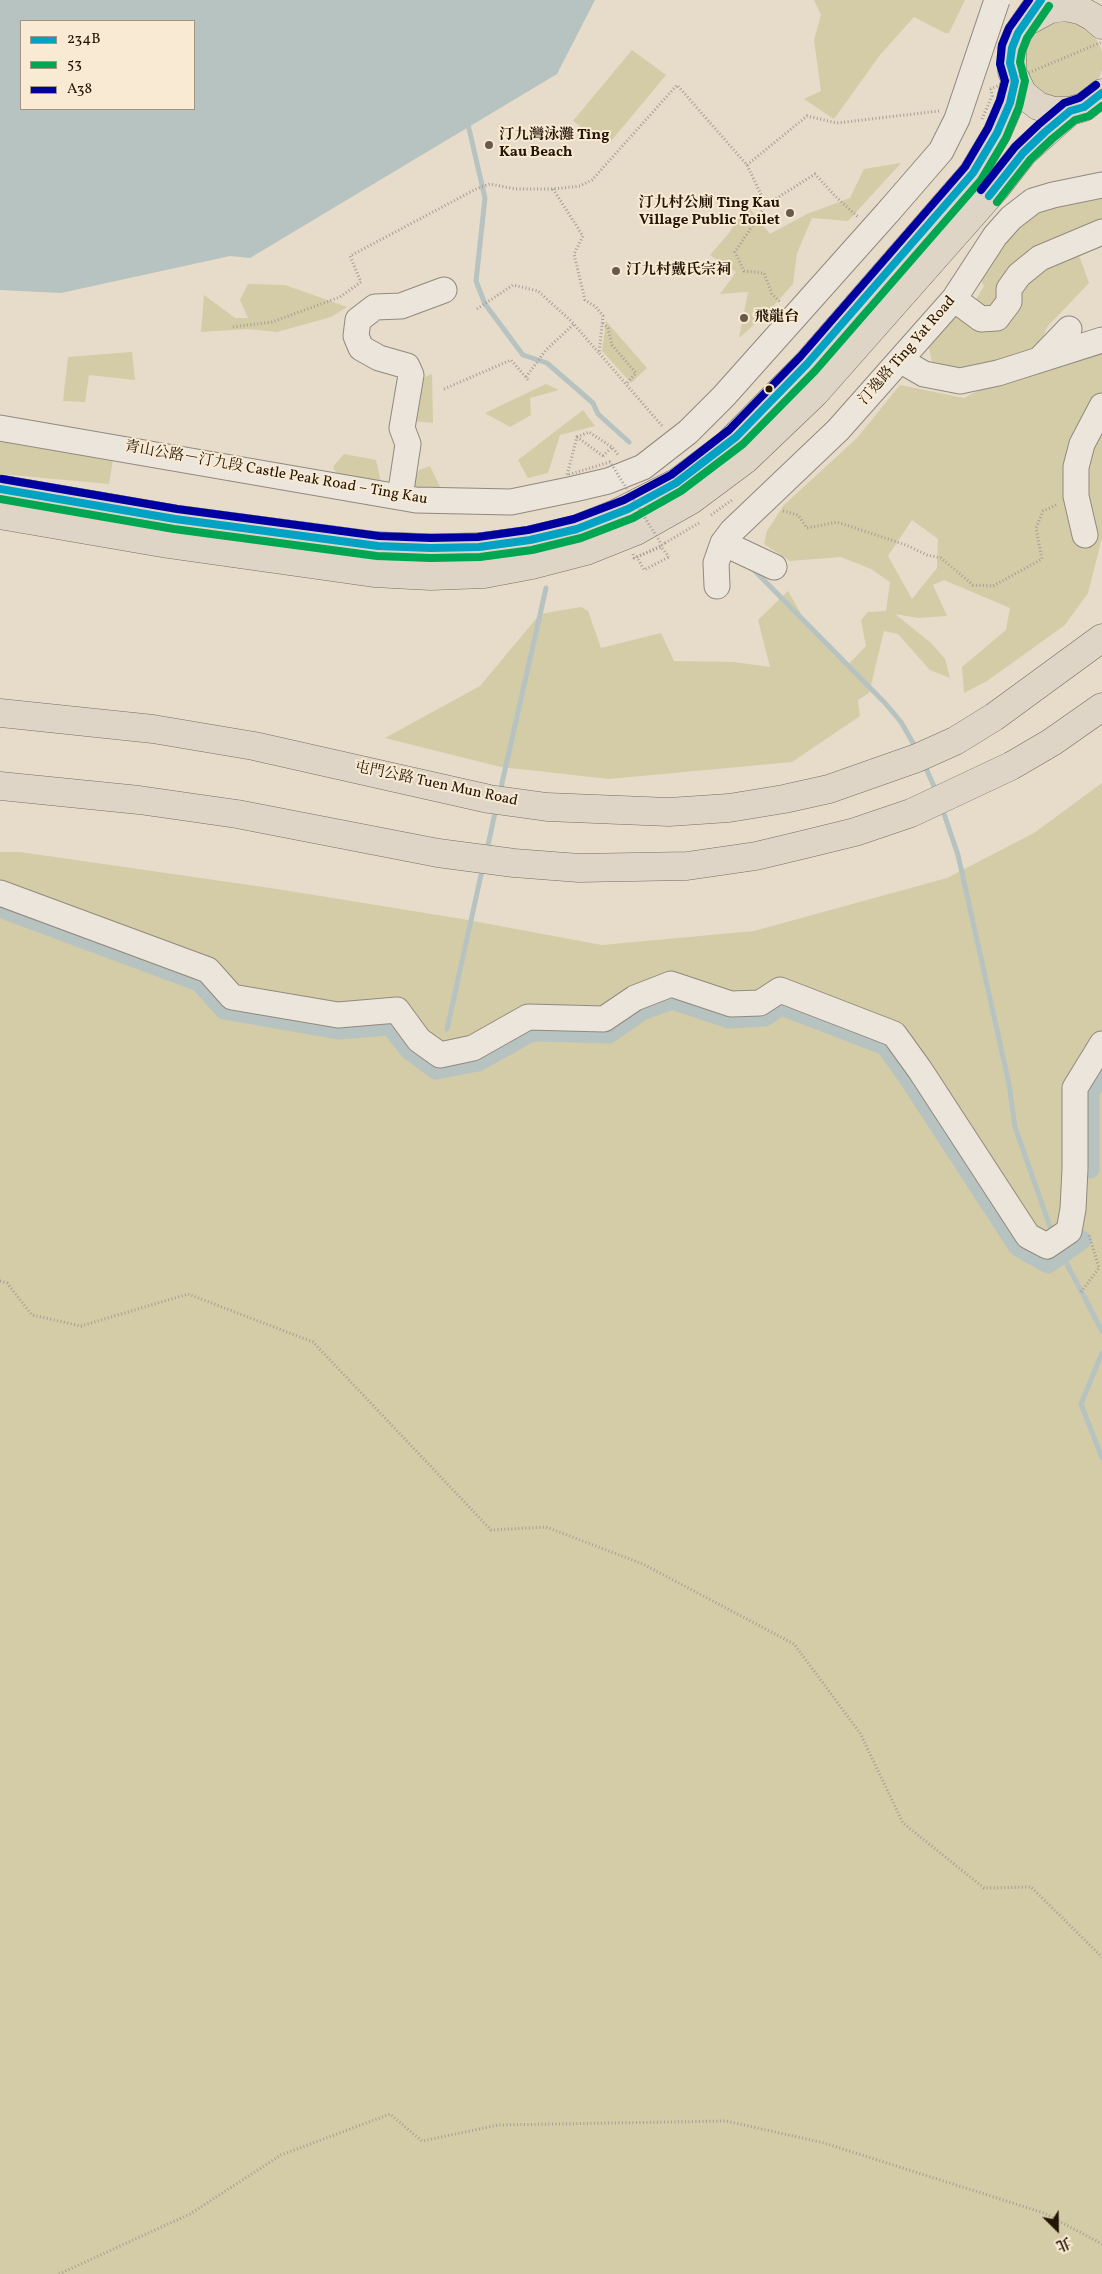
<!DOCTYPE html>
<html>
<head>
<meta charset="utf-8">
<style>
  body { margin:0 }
  #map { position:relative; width:1102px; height:2274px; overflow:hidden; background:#e7dbc9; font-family:Vollkorn,"Noto Serif TC",serif }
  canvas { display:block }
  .legend { position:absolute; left:20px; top:20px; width:175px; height:90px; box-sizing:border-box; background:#f8ead3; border:1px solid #a39581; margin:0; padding:6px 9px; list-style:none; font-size:15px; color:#241505 }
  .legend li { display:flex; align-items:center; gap:10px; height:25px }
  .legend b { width:25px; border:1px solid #a39581 }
  .north { position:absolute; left:1032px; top:2204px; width:50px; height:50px; -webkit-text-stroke:4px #f8ead3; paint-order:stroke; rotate:157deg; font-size:14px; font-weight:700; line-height:20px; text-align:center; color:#241505 }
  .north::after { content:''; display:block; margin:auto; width:18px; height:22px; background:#241505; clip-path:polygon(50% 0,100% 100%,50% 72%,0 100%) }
</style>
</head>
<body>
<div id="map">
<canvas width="1102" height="2274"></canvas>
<ul class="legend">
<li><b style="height:6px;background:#02a2c4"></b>234B</li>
<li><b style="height:6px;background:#00a651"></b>53</li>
<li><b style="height:6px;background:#0000a0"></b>A38</li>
</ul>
<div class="north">北</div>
</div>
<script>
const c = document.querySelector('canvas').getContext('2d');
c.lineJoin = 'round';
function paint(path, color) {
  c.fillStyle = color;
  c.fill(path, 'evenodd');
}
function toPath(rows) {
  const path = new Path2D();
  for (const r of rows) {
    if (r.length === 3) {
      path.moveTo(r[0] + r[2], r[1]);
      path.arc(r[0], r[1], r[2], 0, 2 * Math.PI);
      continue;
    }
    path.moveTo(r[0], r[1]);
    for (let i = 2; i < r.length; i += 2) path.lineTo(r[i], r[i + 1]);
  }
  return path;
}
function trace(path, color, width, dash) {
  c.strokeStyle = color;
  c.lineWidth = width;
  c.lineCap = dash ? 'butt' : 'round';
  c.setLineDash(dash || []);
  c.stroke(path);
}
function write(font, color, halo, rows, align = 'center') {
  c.font = font + ' Vollkorn,"Noto Serif TC",serif';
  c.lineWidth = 4;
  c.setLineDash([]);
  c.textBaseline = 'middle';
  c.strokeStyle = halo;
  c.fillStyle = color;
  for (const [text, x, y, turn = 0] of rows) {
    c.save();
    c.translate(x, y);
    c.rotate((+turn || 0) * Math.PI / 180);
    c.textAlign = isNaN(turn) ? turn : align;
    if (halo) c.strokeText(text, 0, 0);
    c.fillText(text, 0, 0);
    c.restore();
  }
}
paint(toPath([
  [814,0,965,0,949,33,945,33,914,17,880,55,834,119,804,99,821,91,814,40,821,15],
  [1064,61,39],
  [632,50,666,75,607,146,573,121],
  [901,163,848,221,812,218,797,253,793,284,767,313,739,338,748,292,720,294,736,272,710,255,729,233,747,205,770,234,807,214,850,198,864,169],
  [1102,196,1102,227,1076,247,1089,283,1047,327,1038,349,977,370,933,367,928,344,951,318,963,316,972,306,984,286,976,272,1031,211],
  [248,284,285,285,347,307,331,317,277,332,248,329,201,332,204,295,235,318,248,318,240,300],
  [606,321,647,368,631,383,602,351],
  [1102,346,1102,538,1088,593,1065,625,987,681,964,693,962,667,1006,630,1010,608,944,580,933,585,947,616,918,618,895,614,931,643,945,659,950,678,930,670,898,634,884,631,869,693,858,700,860,716,792,762,609,779,501,767,385,738,480,686,540,614,581,607,588,611,601,648,661,633,674,661,734,662,770,667,758,620,788,591,809,628,848,665,866,646,861,620,868,612,886,611,890,582,871,569,841,557,790,561,764,544,767,531,784,505,857,438,900,385,964,398,983,388],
  [912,520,938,539,937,568,912,599,888,556],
  [132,352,135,380,89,375,85,402,63,401,68,357],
  [432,374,433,423,403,420,412,383],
  [546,384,559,390,530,398,531,415,510,427,485,413],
  [583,410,595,426,560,435,548,473,528,478,518,460],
  [0,438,114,454,109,484,0,474],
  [344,454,376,460,382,487,349,496,333,467],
  [430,466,442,491,409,490,419,470],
  [1102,783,1102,2274,0,2274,0,852,20,852,277,889,462,919,602,945,754,931,947,878,1034,833]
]), '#d4cca7');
paint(toPath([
  [0,0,595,0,557,74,250,258,230,256,61,293,0,290],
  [21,21,194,21,194,109,21,109]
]), '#b7c3c1');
trace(toPath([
  [467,120,485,198,476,281,485,304,523,355,547,363,593,403,598,414,629,442],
  [752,568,885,703,901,722,917,750],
  [924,764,937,793],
  [500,792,546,588],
  [942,808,958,855,1009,1084,1015,1127,1053,1235],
  [487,850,496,808],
  [447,1029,483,866],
  [1058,1247,1102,1331],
  [1102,1353,1081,1404,1102,1458]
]), '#b7c3c1', 5);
trace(toPath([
  [0,908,199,982,224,1010,338,1030,390,1026,409,1050,436,1070,478,1062,532,1032,609,1034,642,1011,672,1000,729,1019,765,1017,781,1006,885,1046,908,1078,1018,1247,1048,1264,1082,1240],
  [1090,1169,1090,1092,1102,1072]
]), '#b7c3c1', 19);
const minor = toPath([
  [954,299,981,319,997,318,1009,302,1009,289,1019,275,1040,258,1102,232],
  [1041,358,1069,329],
  [900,360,924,374,960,381,998,373,1102,340],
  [0,428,416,500,511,502,574,489,608,481,643,467,688,432,724,396,889,211],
  [400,497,408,444,402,428,411,375,407,366,379,358,361,348,356,336,358,320,375,307,401,306,444,290],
  [1085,535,1076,496,1076,467,1082,444,1102,406],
  [723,543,774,567],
  [717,586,716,563,723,543,732,531,838,430,900,360,954,299,995,236,1011,218,1033,201,1053,195,1102,185],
  [0,893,208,970,232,997,338,1015,397,1010,419,1040,440,1055,473,1048,528,1017,604,1019,635,998,671,984,731,1004,760,1003,780,990,894,1034,920,1070,1028,1236,1047,1246,1069,1231,1073,1209,1075,1169,1075,1088,1102,1044]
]);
const major = toPath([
  [1041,0,1018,33,1012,48,1012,72,1023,94,1038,106,1054,111,1070,111,1084,107,1102,93],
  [1028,21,1050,9,1065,7,1080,10,1093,17,1102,25],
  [0,489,175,519,378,546,431,548,479,547,530,540,577,529,615,514,676,483,728,444,807,364,973,173,997,133,1010,103,1015,81],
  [0,515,168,544,374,573,431,576,484,574,532,565,586,551,636,531,691,500,746,459,815,393,995,189,1023,153,1070,111]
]);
const highway = toPath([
  [0,713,153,729,254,746,489,799,547,807,669,812,729,808,784,799,829,789,917,758,955,741,994,717,1102,638],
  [0,786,139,800,237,814,438,853,514,863,579,868,687,866,756,856,806,844,855,832,911,813,1011,766,1052,742,1102,707]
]);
trace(minor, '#92897d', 27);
trace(major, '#766e63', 29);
trace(highway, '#766e63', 29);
trace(toPath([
  [747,165,807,116,837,123,939,111],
  [553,189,583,236,574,254,585,300,596,307,603,316,599,353,663,427],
  [766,205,735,252,744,271,764,273,772,294,781,303],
  [477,309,513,285,538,291,571,321,599,353],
  [603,323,608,328,612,345,636,373,626,384],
  [233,327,272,322,340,297,361,282,350,256,478,188,490,184,515,189,553,189,580,186,592,180,677,85,747,165,766,205,815,174,835,196,858,217],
  [526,377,546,350,574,324],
  [444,389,511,360,529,381],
  [577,437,589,432,612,447],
  [603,456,612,447,619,456],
  [783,511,798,515,807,528,837,522,906,545,927,555,941,558,973,585,993,586,1042,559,1036,528,1043,511,1058,504],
  [711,515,732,500],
  [665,543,699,523],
  [633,554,634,558,661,547,669,557],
  [0,1281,7,1283,32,1315,81,1326,188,1294,313,1342,491,1530,546,1527,643,1564,794,1644,860,1733,903,1823,984,1888,1031,1887,1102,1957],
  [1081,1292,1099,1268,1089,1235],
  [59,2274,190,2214,281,2155,390,2114,422,2141,498,2125,726,2121,824,2143,1044,2213,1102,2244]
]), '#a49e95', 3, [1, 2.5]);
trace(minor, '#ebe5dc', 25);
trace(major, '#ded5c6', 28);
trace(highway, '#ded5c6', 28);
const minorBridge = toPath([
  [889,211,941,151,957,119,997,0]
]);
trace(minorBridge, '#92897d', 27, []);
trace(toPath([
  [990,89,1102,42],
  [982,119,992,96,991,89],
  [603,456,577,437,567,475,610,462,662,545,665,543],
  [660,546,637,557,644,570,669,557]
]), '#a49e95', 3, [1, 2.5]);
trace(minorBridge, '#ebe5dc', 25);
trace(toPath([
  [989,196,1023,153,1045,132,1070,111,1084,107,1102,93],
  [0,489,175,519,378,546,431,548,479,547,530,540,577,529,628,509,676,483,736,437,807,364,973,173,997,133,1010,103,1015,81,1010,63,1012,48,1018,33,1041,0]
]), '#02a2c4', 8);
trace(toPath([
  [997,202,1030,160,1052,139,1075,120,1089,116,1102,106],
  [0,499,174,529,377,556,431,558,480,557,532,550,581,538,633,518,681,491,743,444,815,371,981,180,1006,138,1019,107,1025,81,1020,62,1022,51,1027,38,1049,6]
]), '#00a651', 8);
trace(toPath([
  [981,190,1015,147,1038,125,1064,103,1079,98,1096,85],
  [2,479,177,509,379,536,431,538,478,537,528,530,574,519,624,500,671,475,729,430,800,357,965,167,988,128,1000,100,1005,81,1000,64,1002,45,1009,28,1029,0]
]), '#0000a0', 8);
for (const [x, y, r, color] of [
  [489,145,5,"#685a4a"],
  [790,213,5,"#685a4a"],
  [616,271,5,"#685a4a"],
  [744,318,5,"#685a4a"],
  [769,389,4.5,"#241505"]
]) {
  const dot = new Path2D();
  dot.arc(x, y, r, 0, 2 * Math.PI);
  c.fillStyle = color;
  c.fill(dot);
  trace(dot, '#f8ead3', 2);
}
write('bold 15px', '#241505', '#f8ead3', [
  ["汀九灣泳灘 Ting",499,136],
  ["Kau Beach",499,153],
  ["汀九村公廁 Ting Kau",780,204,"right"],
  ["Village Public Toilet",780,221,"right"],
  ["汀九村戴氏宗祠",626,271],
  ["飛龍台",754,318]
], 'left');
write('15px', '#241505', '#f8ead3', [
  ["汀逸路 Ting Yat Road",908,351,-49],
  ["青山公路－汀九段 Castle Peak Road – Ting Kau",276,474,10],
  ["屯門公路 Tuen Mun Road",436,785,12]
]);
</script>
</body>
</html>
